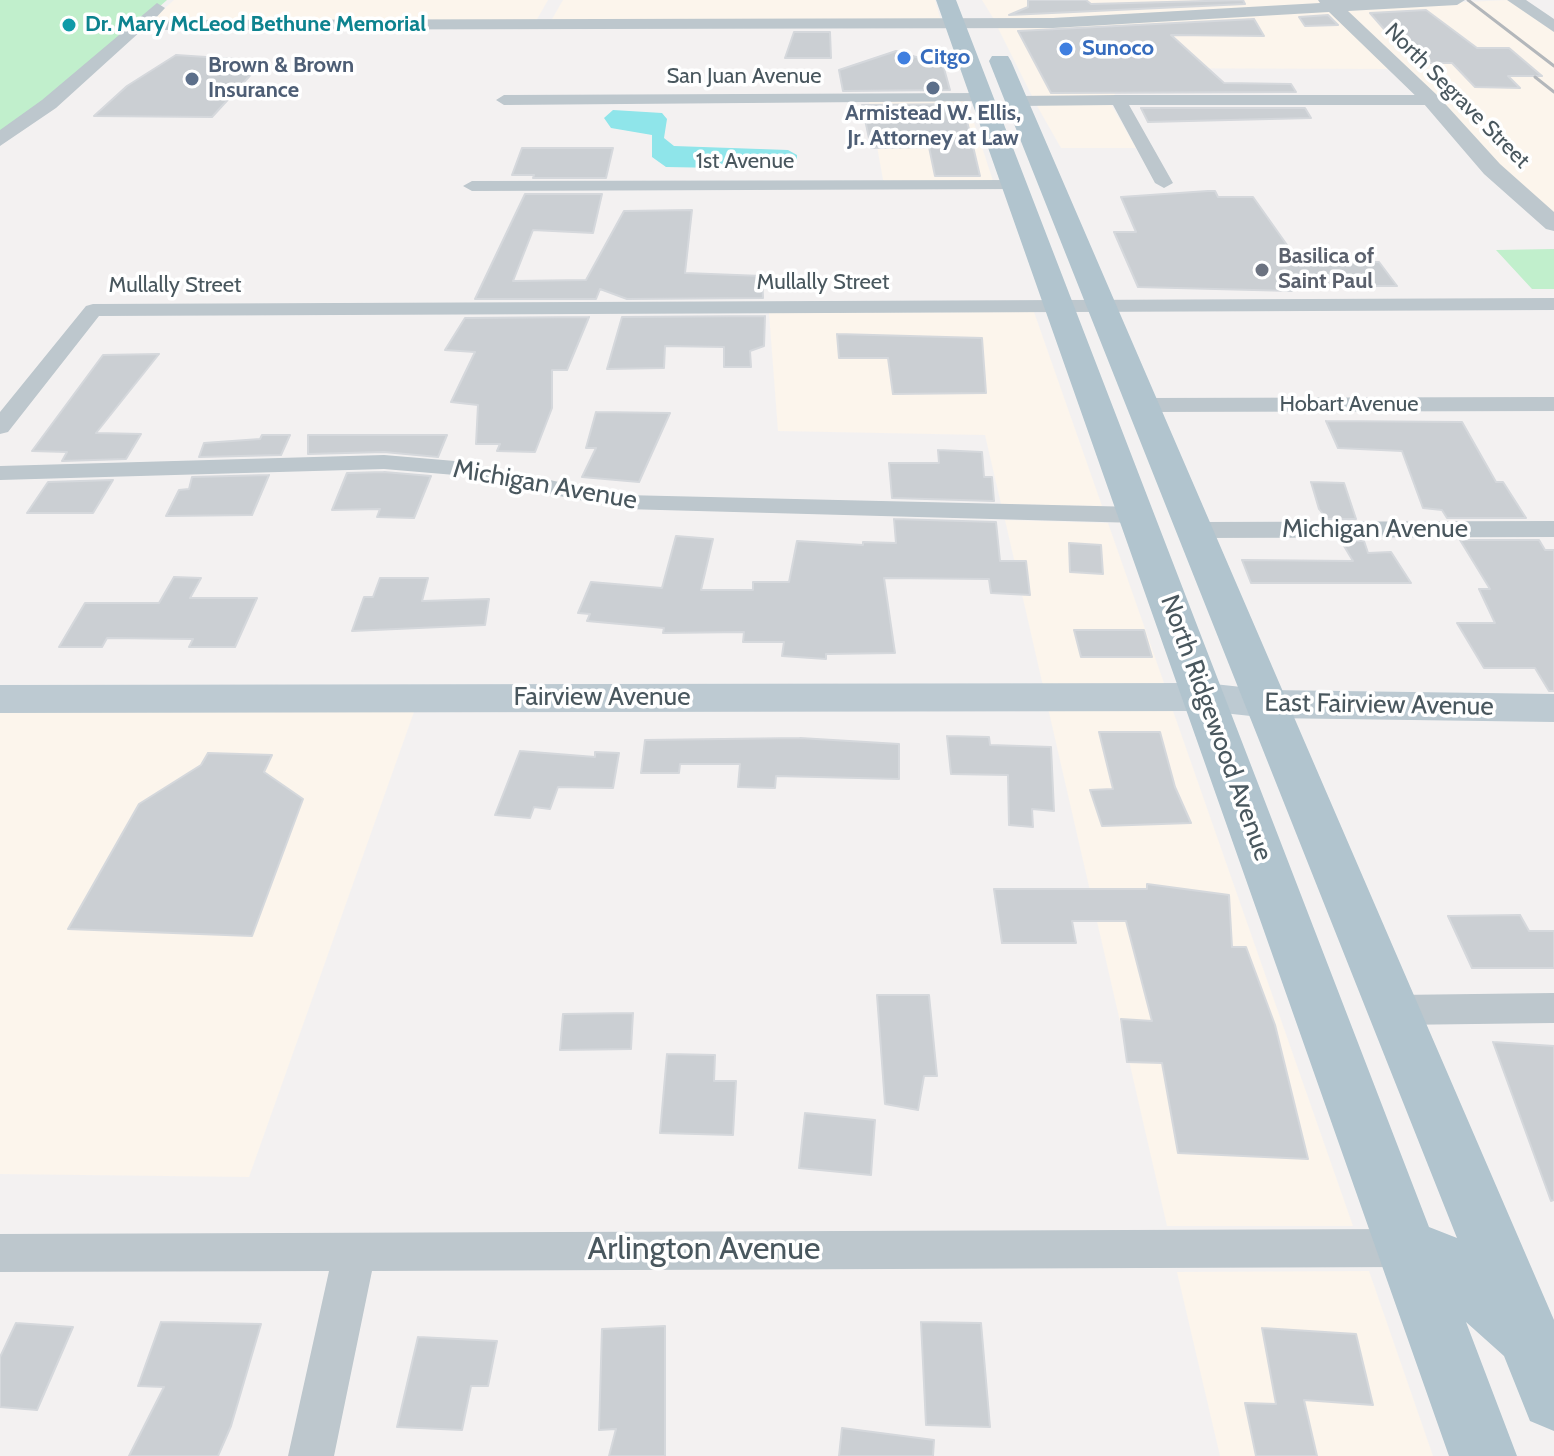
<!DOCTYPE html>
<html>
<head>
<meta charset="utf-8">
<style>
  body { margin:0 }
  canvas { display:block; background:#f3f1f1 }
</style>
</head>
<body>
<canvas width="1554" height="1456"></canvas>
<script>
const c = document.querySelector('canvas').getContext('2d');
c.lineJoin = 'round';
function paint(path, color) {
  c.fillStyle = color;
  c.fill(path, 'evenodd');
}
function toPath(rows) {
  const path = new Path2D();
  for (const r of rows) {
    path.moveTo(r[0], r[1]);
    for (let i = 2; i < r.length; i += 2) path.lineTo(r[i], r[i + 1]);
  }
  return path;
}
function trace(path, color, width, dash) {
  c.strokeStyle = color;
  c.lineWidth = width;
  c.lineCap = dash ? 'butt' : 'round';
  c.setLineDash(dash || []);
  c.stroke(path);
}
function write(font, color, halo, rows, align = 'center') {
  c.font = font + ' Cabin,sans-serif';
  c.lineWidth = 7;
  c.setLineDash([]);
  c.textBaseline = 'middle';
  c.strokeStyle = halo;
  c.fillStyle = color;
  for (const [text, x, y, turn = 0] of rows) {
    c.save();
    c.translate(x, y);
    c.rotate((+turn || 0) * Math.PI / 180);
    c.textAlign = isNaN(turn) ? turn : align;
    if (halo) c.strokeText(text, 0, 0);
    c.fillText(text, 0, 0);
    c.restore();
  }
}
paint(toPath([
  [174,0,548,0,536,21,149,22],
  [563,0,935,0,941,21,551,21],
  [982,0,1319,0,1324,4,995,21],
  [1508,0,1554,32,1554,215,1501,168,1342,8],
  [1328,9,1391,69,1102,68,1116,97,1033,98,997,26],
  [967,101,993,181,884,185,869,102],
  [1036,104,1111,104,1136,148,1061,148],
  [1034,312,1102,506,1001,504,985,435,778,431,769,313],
  [1005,520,1108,523,1165,686,1043,686],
  [1048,708,1172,708,1353,1226,1167,1226],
  [415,709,249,1177,0,1174,0,710],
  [1369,1271,1433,1456,1220,1456,1177,1272]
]), '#fcf5ec');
paint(toPath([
  [0,0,167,0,49,104,0,140],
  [1554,249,1554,289,1532,289,1496,250]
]), '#c1efcc');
paint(toPath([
  [613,110,662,113,667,119,664,138,674,146,788,150,797,155,797,162,775,169,666,167,652,157,652,135,611,128,604,118]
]), '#8fe5ea');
const building = toPath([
  [1028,0,1086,0,1091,4,1243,0,1245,4,1009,15,1028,7,1028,0],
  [1426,10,1477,48,1509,48,1542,76,1508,76,1520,88,1475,87,1452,63,1428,63,1421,52,1404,52,1370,13,1426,10],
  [1328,15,1338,25,1305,26,1299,17,1328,15],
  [1254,19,1264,36,1171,35,1224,83,1291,84,1296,92,1051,93,1018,31,1254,19],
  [794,32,830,32,831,58,785,58,794,32],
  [896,51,943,65,950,90,843,91,839,70,896,51],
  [176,55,236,59,225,67,256,69,212,117,94,116,127,86,176,55],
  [963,104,980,176,935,176,929,147,871,148,862,105,963,104],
  [1141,108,1305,108,1311,118,1148,122,1141,108],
  [522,148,613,148,606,178,533,178,534,175,512,175,522,148],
  [1208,191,1215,191,1218,197,1253,197,1299,262,1379,262,1397,286,1291,286,1292,291,1138,287,1114,232,1136,232,1121,197,1208,191],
  [525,194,602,194,593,233,533,230,513,281,586,280,624,211,692,210,685,273,762,276,763,298,627,299,600,289,596,299,475,299,525,194],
  [765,316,764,346,750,351,751,367,724,367,724,347,665,346,664,368,607,369,622,317,765,316],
  [589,317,567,370,552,370,552,408,535,452,497,451,500,444,476,444,478,405,451,402,475,352,445,350,465,318,589,317],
  [837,334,982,338,986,393,893,394,888,358,839,358,837,334],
  [159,354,96,433,141,434,126,459,62,461,67,452,32,451,103,355,159,354],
  [596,412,670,413,639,482,582,477,596,448,586,448,596,412],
  [1326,421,1462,422,1496,482,1503,482,1526,518,1447,518,1442,510,1423,508,1402,451,1338,448,1326,421],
  [262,435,290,435,281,455,199,457,204,443,260,439,262,435],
  [308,435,447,435,438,457,384,452,308,454,308,435],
  [938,450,982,452,984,477,992,477,994,501,892,498,889,463,939,463,938,450],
  [384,472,431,476,414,518,377,517,380,509,332,510,347,473,384,472],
  [269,475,252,515,166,516,179,490,189,489,192,477,269,475],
  [113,480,93,513,27,513,48,482,113,480],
  [1311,482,1344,483,1356,519,1327,519,1319,509,1311,482],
  [894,519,996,522,1000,561,1026,561,1030,595,991,593,989,579,884,578,895,653,826,654,826,659,782,656,784,642,743,642,744,632,663,633,664,628,587,621,590,614,578,613,591,582,662,588,676,536,713,539,701,590,753,590,753,582,789,582,797,541,863,545,863,542,896,543,894,519],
  [1460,540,1539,540,1545,550,1554,550,1554,691,1549,691,1535,668,1484,668,1457,623,1495,623,1479,589,1490,589,1460,540],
  [1341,541,1364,541,1368,553,1391,552,1411,583,1251,583,1242,560,1353,561,1341,541],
  [1069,543,1101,545,1103,574,1070,572,1069,543],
  [174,577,201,578,190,598,257,598,235,647,189,647,193,639,107,638,102,647,59,647,85,603,159,603,174,577],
  [380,578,428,578,422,601,489,599,485,625,352,631,364,597,373,597,380,578],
  [1074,630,1144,630,1152,657,1081,657,1074,630],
  [1099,732,1160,732,1175,787,1191,823,1102,826,1090,790,1113,789,1099,732],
  [947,736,989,737,990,745,1051,747,1054,811,1032,809,1033,827,1009,825,1008,775,951,774,947,736],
  [800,738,899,744,899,779,776,776,775,788,738,787,740,764,680,764,679,773,641,773,645,740,800,738],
  [520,751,595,757,595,752,619,753,613,788,558,787,550,809,534,807,530,818,495,815,520,751],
  [208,753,272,755,264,772,303,799,252,936,68,929,139,804,201,765,208,753],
  [1147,884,1229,895,1232,947,1246,947,1275,1025,1308,1159,1178,1153,1162,1063,1127,1062,1121,1019,1152,1021,1126,921,1072,921,1076,943,1002,943,994,889,1147,889,1147,884],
  [1520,915,1529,931,1554,931,1554,968,1472,968,1448,916,1520,915],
  [877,995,929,995,937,1076,924,1076,918,1110,885,1104,877,995],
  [633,1013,631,1049,560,1050,563,1014,633,1013],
  [1493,1042,1554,1046,1554,1200,1551,1201,1493,1042],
  [667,1054,715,1055,714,1081,736,1081,733,1135,660,1133,667,1054],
  [805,1113,875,1120,871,1175,799,1168,805,1113],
  [161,1322,261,1324,231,1426,218,1456,129,1456,164,1387,138,1386,161,1322],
  [921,1322,981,1323,990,1427,926,1425,921,1322],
  [16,1323,73,1327,37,1410,0,1407,0,1357,16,1323],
  [665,1326,665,1456,609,1456,616,1429,599,1430,602,1329,665,1326],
  [1262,1328,1356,1334,1373,1405,1304,1400,1317,1456,1256,1456,1245,1403,1276,1404,1262,1328],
  [418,1337,497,1341,488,1386,471,1386,462,1430,397,1427,418,1337],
  [842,1428,934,1440,933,1456,839,1456,842,1428]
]);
paint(building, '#cbcfd3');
trace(building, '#d5d8dc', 2);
paint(toPath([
  [985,93,993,98,990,101,504,105,496,100,504,95,985,93],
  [1118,95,1431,95,1439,100,1431,105,1129,105,1173,183,1164,188,1155,183,1113,105,1018,106,1010,101,1018,96,1118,95],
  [1017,180,1026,185,1023,189,472,191,463,186,472,181,1017,180],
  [1554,298,1554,310,99,316,8,432,0,434,0,412,86,306,93,304,1554,298],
  [1554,397,1554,411,1143,412,1132,405,1143,398,1554,397],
  [384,455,455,461,624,495,1138,507,1151,515,1138,523,624,509,455,475,384,469,0,480,0,466,384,455],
  [1554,521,1554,537,1195,538,1182,530,1195,522,1554,521],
  [1554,993,1554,1023,1396,1025,1383,1020,1378,1010,1383,1000,1396,995,1554,993],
  [1407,1229,1422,1234,1428,1248,1422,1262,1407,1267,372,1271,334,1456,288,1456,329,1271,0,1272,0,1234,1407,1229]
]), '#bdc7cd');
paint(toPath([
  [1318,0,1465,0,1457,5,1348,11,1438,96,1500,164,1554,212,1554,231,1546,229,1484,174,1424,104,1329,12,1053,28,142,30,56,108,0,146,0,130,42,100,157,3,165,8,154,20,1053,18,1320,3,1318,0],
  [1507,0,1526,0,1554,19,1554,32,1507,0]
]), '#bdc7cd');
paint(toPath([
  [1205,683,1269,690,1554,694,1554,722,1269,718,1205,711,0,713,0,685,1205,683]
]), '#bdcad2');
paint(toPath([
  [936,0,956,0,1429,1227,1457,1238,989,61,992,56,1008,56,1011,61,1554,1320,1554,1431,1530,1421,1504,1356,1466,1322,1517,1456,1449,1456,936,0]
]), '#b1c4ce');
trace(toPath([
  [1468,0,1554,66],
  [1535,77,1554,92]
]), '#b3b7bb', 3);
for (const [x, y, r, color] of [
  [69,25,8,"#0f9aa8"],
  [1066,49,8,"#3f7fe0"],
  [904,58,8,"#3f7fe0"],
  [192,79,8,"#5c6f8a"],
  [933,88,8,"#5c6f8a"],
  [1262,270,8,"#6b7280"]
]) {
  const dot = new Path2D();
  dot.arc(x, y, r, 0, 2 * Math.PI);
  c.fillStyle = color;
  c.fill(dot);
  trace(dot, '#fff', 3);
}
write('bold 22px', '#0d838f', '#fff', [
  ["Dr. Mary McLeod Bethune Memorial",85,25]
], 'left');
write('bold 22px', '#366cbe', '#fff', [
  ["Sunoco",1082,49],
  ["Citgo",920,58]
], 'left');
write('bold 22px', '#4e5e75', '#fff', [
  ["Brown & Brown",208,66],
  ["Insurance",208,91],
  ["Armistead W. Ellis,",933,114,"center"],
  ["Jr. Attorney at Law",933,139,"center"]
], 'left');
write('22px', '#49575e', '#fff', [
  ["San Juan Avenue",744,77],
  ["North Segrave Street",1457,96,45],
  ["1st Avenue",745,162],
  ["Mullally Street",823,283],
  ["Mullally Street",175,286],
  ["Hobart Avenue",1349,405]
]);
write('bold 22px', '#5b616d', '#fff', [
  ["Basilica of",1278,257],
  ["Saint Paul",1278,282]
], 'left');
write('26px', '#49575e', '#fff', [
  ["Michigan Avenue",545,485,10],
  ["Michigan Avenue",1375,529],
  ["Fairview Avenue",602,697],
  ["East Fairview Avenue",1379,705,1],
  ["North Ridgewood Avenue",1216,728,70]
]);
write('32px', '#49575e', '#fff', [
  ["Arlington Avenue",704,1250]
]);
</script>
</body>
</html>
